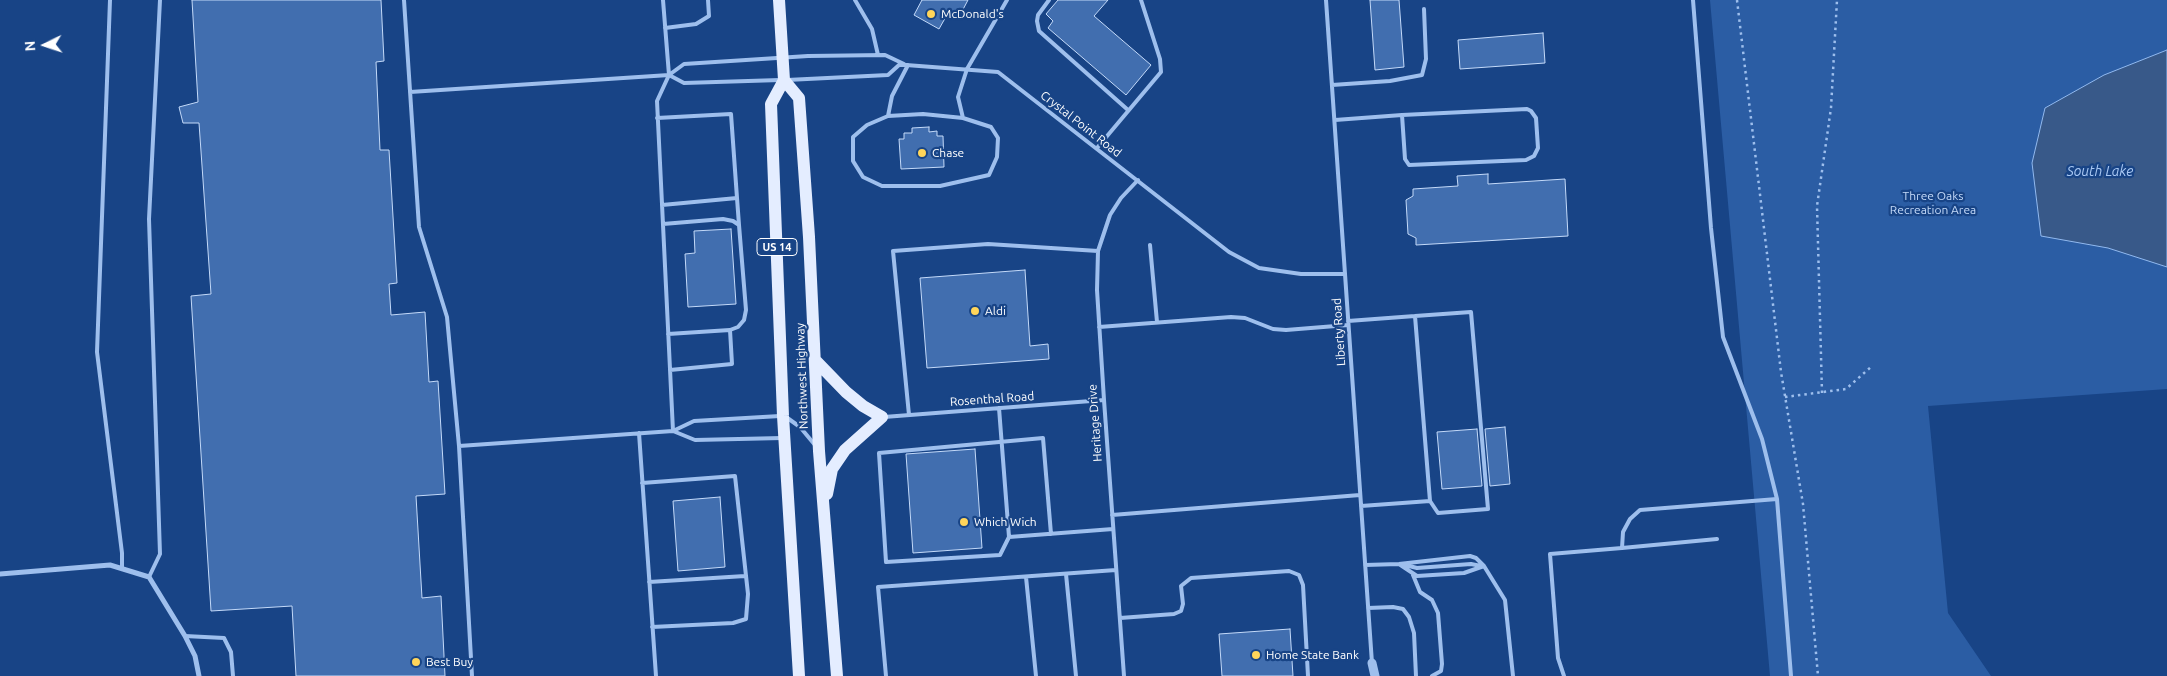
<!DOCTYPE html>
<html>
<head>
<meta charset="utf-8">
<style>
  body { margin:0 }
  #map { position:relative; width:2167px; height:676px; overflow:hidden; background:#184486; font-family:Ubuntu,sans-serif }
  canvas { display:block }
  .north { position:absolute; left:20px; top:20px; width:50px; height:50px; -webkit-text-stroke:4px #184486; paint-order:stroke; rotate:266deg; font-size:14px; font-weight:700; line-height:20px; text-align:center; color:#fff }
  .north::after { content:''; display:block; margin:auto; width:18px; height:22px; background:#fff; clip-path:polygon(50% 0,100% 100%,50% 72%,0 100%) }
</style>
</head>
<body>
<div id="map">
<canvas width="2167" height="676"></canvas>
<div class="north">N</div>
</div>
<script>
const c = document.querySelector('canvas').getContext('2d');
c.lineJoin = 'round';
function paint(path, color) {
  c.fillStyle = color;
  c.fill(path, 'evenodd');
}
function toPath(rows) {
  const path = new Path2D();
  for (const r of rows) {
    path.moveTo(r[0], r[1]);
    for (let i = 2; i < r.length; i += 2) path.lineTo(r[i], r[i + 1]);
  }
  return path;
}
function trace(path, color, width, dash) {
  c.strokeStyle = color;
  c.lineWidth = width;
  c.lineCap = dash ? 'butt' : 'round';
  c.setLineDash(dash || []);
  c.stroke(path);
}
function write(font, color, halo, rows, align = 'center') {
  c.font = font + ' Ubuntu,sans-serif';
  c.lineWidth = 4.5;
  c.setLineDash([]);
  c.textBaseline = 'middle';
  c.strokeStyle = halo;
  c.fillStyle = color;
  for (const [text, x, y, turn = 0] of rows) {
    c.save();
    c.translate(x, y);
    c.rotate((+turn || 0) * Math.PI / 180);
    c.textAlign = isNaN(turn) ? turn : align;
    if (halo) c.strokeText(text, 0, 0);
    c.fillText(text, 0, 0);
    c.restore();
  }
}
paint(toPath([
  [1710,0,2167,0,2167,389,1928,406,1948,613,1991,676,1770,676]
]), '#2b5da4');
const water = toPath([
  [2167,50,2167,267,2108,248,2041,236,2032,163,2045,108,2104,75,2167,50]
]);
paint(water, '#385989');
trace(water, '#91b9ef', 1);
const building = toPath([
  [192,0,381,0,384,61,376,62,380,150,389,150,397,283,389,284,391,315,425,312,429,382,438,381,445,494,416,496,422,598,441,596,445,676,296,676,292,606,211,611,191,296,211,294,199,123,183,123,179,107,198,102,192,0],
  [922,0,968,0,958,19,948,13,939,29,914,15,922,0],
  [1058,0,1108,0,1094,16,1151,65,1126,95,1048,28,1053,21,1046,14,1058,0],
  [1370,0,1399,0,1404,67,1375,70,1370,0],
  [1543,33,1545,63,1460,69,1458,40,1543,33],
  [929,127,929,132,937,131,937,136,943,136,944,167,901,169,899,139,904,139,904,133,912,133,912,128,929,127],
  [1488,174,1488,184,1565,179,1568,236,1416,245,1416,238,1408,234,1406,200,1413,196,1413,189,1458,186,1457,176,1488,174],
  [731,229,736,304,688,307,685,254,695,253,694,231,731,229],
  [1025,270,1030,346,1048,344,1049,359,927,368,920,278,1025,270],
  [1505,427,1510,484,1490,486,1485,429,1505,427],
  [1477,429,1482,486,1442,489,1437,432,1477,429],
  [975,449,982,548,913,553,906,454,975,449],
  [720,497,725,567,678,571,673,501,720,497],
  [1290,629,1293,676,1222,676,1219,634,1290,629]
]);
paint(building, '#416eaf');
trace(building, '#c4daf9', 1);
trace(toPath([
  [1737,0,1781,372,1803,504,1818,676],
  [1822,393,1817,206,1831,108,1837,0],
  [1785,397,1846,389,1872,366]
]), '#9ebfed', 2.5, [2.5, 4]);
trace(toPath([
  [110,0,97,352,122,553,122,568],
  [404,0,419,227,447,317,459,446,472,676],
  [663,0,669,75,657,101,673,431],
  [855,0,872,29,878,55],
  [1049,0,1038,15,1037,21,1039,31,1128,110],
  [1326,0,1372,663],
  [1693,0,1711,228,1723,337,1762,439,1777,499,1791,676],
  [665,28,696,24,709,16,708,0],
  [669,75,684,64,808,56,885,55,904,64],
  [787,80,888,75,899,65,906,65,998,72,1229,252,1259,268,1301,274,1345,274],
  [1332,85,1390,81,1422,75,1426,59,1424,9],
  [410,92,669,75,684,83,780,80],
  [888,116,923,114,963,118,991,127,998,138,997,157,989,175,940,186,882,186,863,177,853,161,853,137,867,125,888,116,892,96,908,65],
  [657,118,731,114,737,198,662,205],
  [963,118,958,97,967,69,1007,0],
  [1335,120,1402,115,1527,109,1531,111,1536,118,1538,148,1534,156,1526,160,1409,165,1405,159,1402,115],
  [1097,148,1161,72,1160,59,1141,0],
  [737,198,739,225],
  [663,224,723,219,733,221,739,225,746,310,744,320,738,327,730,330],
  [1150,245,1157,322],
  [1348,321,1415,316,1471,312,1488,509,1438,513,1430,501,1415,316],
  [1099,327,1231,317,1245,318,1273,329,1286,330,1348,325],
  [668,334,730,330,732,364,670,370],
  [999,408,1009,537,1113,529],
  [909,415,893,251,988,244,1098,251],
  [786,417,800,427,815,445],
  [884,417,1104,400],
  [673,431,695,440,782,438],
  [639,433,656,676],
  [459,446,673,431,694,421,780,416],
  [642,483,735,476,748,594,746,619,733,623,652,627],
  [1361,506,1430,501],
  [1112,515,1360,495],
  [1009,537,1000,555,886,562,879,453,1043,438,1051,534],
  [1622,548,1717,539],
  [1399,564,1417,576,1464,573,1484,566],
  [1401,564,1417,568,1471,564,1481,566],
  [1365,565,1399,564,1470,556,1476,558,1484,566,1505,600,1513,676],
  [1066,574,1076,676],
  [1413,575,1420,592,1432,600,1438,613,1442,664,1441,671,1432,676],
  [149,577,160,554,149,219,160,0],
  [1026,577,1036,676],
  [649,582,745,576],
  [1368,608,1393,607,1403,609,1409,617,1414,633,1416,676],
  [1120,618,1174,614,1181,611,1183,604,1181,586,1191,578,1289,571,1299,575,1303,585,1308,676],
  [185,636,224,638,231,652,233,676],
  [886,676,878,587,1116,570],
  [1124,676,1104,400,1097,290,1098,251,1110,215,1121,198,1138,180],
  [1564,676,1558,658,1550,554,1622,548,1623,532,1630,519,1640,510,1777,499]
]), '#9ebfed', 4);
trace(toPath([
  [0,574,110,565,149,577,185,636,195,656,199,676]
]), '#9ebfed', 5);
trace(toPath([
  [1372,663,1375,676]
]), '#9ebfed', 9);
trace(toPath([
  [779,0,784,80,771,104,783,416,799,676],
  [784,80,799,98,809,237,819,451,837,676],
  [816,361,846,392,863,406,882,417,845,450,832,469,827,494]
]), '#e4edff', 12);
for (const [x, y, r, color] of [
  [931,14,5,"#ffd55a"],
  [922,153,5,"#ffd55a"],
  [975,311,5,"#ffd55a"],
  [964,522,5,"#ffd55a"],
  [1256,655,5,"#ffd55a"],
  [416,662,5,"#ffd55a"]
]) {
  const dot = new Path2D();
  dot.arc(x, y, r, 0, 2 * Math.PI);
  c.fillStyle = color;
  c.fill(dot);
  trace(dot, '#184486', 2);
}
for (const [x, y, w] of [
  [777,247,40]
]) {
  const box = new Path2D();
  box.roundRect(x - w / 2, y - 8.5, w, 17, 4);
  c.fillStyle = '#184486';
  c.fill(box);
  trace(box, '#fff', 1);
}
write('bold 11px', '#fff', null, [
  ["US 14",777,247]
]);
write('12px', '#fff', '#184486', [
  ["McDonald's",941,14],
  ["Chase",932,153],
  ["Aldi",985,311],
  ["Which Wich",974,522],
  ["Home State Bank",1266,655],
  ["Best Buy",426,662]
], 'left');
write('12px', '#fff', '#184486', [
  ["Crystal Point Road",1081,124,38],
  ["Liberty Road",1339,332,-94],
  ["Northwest Highway",802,376,-92],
  ["Rosenthal Road",992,399,-4],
  ["Heritage Drive",1095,423,-94]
]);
write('12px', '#c4daf9', '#184486', [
  ["Three Oaks",1933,196],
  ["Recreation Area",1933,210]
]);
write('italic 14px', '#aac9f4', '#184486', [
  ["South Lake",2100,171]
]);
</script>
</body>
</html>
